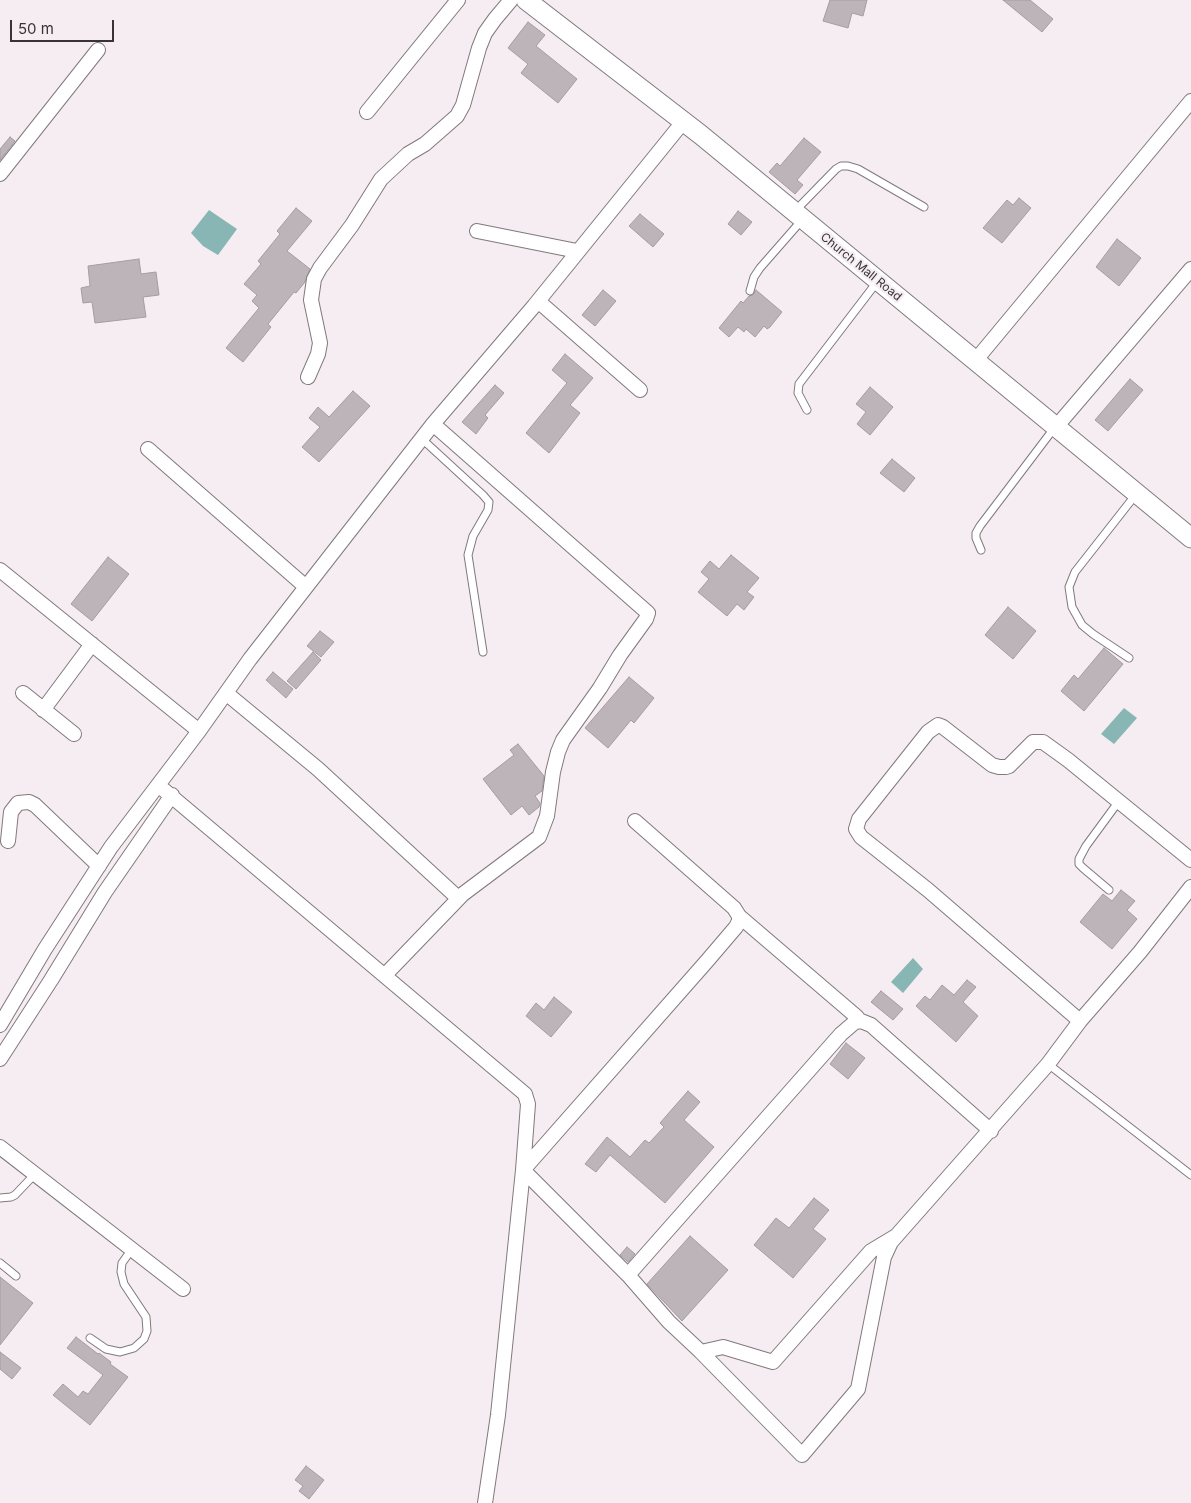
<!DOCTYPE html>
<html>
<head>
<meta charset="utf-8">
<style>
  body { margin:0 }
  #map { position:relative; width:1191px; height:1503px; overflow:hidden; background:#f5edf1; font-family:Inter,sans-serif }
  canvas { display:block }
  .scale { position:absolute; left:10px; top:20px; width:104px; height:22px; box-sizing:border-box; border:2px solid #383436; border-top:0; padding-left:6px; font-size:15px; line-height:18px; white-space:nowrap; color:#383436; -webkit-text-stroke:4px #f5edf1; paint-order:stroke }
</style>
</head>
<body>
<div id="map">
<canvas width="1191" height="1503"></canvas>
<div class="scale">50 m</div>
</div>
<script>
const c = document.querySelector('canvas').getContext('2d');
c.lineJoin = 'round';
function paint(path, color) {
  c.fillStyle = color;
  c.fill(path, 'evenodd');
}
function toPath(rows) {
  const path = new Path2D();
  for (const r of rows) {
    path.moveTo(r[0], r[1]);
    for (let i = 2; i < r.length; i += 2) path.lineTo(r[i], r[i + 1]);
  }
  return path;
}
function trace(path, color, width, dash) {
  c.strokeStyle = color;
  c.lineWidth = width;
  c.lineCap = dash ? 'butt' : 'round';
  c.setLineDash(dash || []);
  c.stroke(path);
}
function write(font, color, halo, rows, align = 'center') {
  c.font = font + ' Inter,sans-serif';
  c.lineWidth = 4.5;
  c.setLineDash([]);
  c.textBaseline = 'middle';
  c.strokeStyle = halo;
  c.fillStyle = color;
  for (const [text, x, y, turn = 0] of rows) {
    c.save();
    c.translate(x, y);
    c.rotate((+turn || 0) * Math.PI / 180);
    c.textAlign = isNaN(turn) ? turn : align;
    if (halo) c.strokeText(text, 0, 0);
    c.fillText(text, 0, 0);
    c.restore();
  }
}
paint(toPath([
  [209,210,237,229,218,255,203,246,191,233],
  [1124,708,1137,718,1114,744,1101,734],
  [913,958,923,969,903,993,891,982]
]), '#87b6b4');
const building = toPath([
  [830,0,867,0,863,16,852,13,848,28,823,21,830,0],
  [1003,0,1030,0,1053,19,1042,32,1003,0],
  [528,22,545,35,536,46,577,79,558,103,521,73,528,64,508,48,528,22],
  [10,137,15,141,0,160,0,149,10,137],
  [804,138,821,152,797,180,803,185,795,194,769,172,777,163,780,166,804,138],
  [1019,198,1031,208,1002,243,983,228,1007,200,1013,205,1019,198],
  [296,208,312,221,287,251,310,269,305,282,296,293,294,292,268,324,271,327,243,362,226,348,259,308,252,301,257,295,244,284,261,264,258,261,280,234,277,231,296,208],
  [738,211,752,222,741,235,728,224,738,211],
  [640,214,664,234,653,247,629,226,640,214],
  [1117,239,1141,258,1119,286,1096,267,1117,239],
  [139,259,141,274,156,272,159,295,143,297,146,317,95,323,92,302,83,303,81,288,90,286,88,266,139,259],
  [603,290,616,301,595,326,582,315,603,290],
  [756,290,782,312,770,327,767,329,764,326,755,337,746,329,744,332,738,327,729,337,719,328,741,301,743,303,749,296,753,295,756,290],
  [565,354,593,378,570,405,580,413,549,453,526,433,567,383,552,370,565,354],
  [1130,379,1143,390,1108,431,1095,420,1130,379],
  [495,385,504,393,485,415,488,418,476,434,462,422,495,385],
  [870,387,893,407,870,435,857,424,866,412,856,404,870,387],
  [353,391,370,406,319,462,302,447,320,427,309,418,318,407,329,417,353,391],
  [892,459,915,478,904,492,880,473,892,459],
  [731,555,759,578,747,592,754,597,744,610,737,604,727,616,698,592,709,579,701,572,710,561,719,569,731,555],
  [108,557,129,574,92,621,71,604,108,557],
  [1008,607,1036,631,1013,659,985,635,1008,607],
  [320,631,334,642,321,657,307,646,320,631],
  [1104,648,1123,664,1084,711,1061,691,1074,675,1078,679,1104,648],
  [313,652,321,660,296,689,287,681,313,652],
  [273,672,293,689,286,698,266,680,273,672],
  [629,677,654,698,634,723,631,720,608,748,585,728,629,677],
  [518,744,544,776,542,791,535,796,540,803,539,807,529,815,522,806,511,815,483,779,514,755,510,750,518,744],
  [1121,890,1135,901,1127,910,1137,919,1112,949,1080,922,1103,894,1112,901,1121,890],
  [967,980,976,987,963,1002,978,1016,956,1042,916,1006,925,996,930,1000,942,985,954,995,967,980],
  [881,991,903,1009,893,1020,871,1002,881,991],
  [554,997,572,1012,551,1037,526,1016,536,1003,544,1010,554,997],
  [846,1043,865,1058,848,1079,830,1064,846,1043],
  [688,1091,700,1102,684,1120,714,1147,665,1203,610,1155,596,1172,585,1164,607,1137,630,1157,645,1140,649,1143,664,1127,660,1123,688,1091],
  [814,1198,829,1210,813,1229,826,1239,793,1278,754,1245,776,1218,789,1228,814,1198],
  [690,1236,728,1270,682,1321,647,1284,690,1236],
  [627,1247,635,1254,628,1262,620,1255,627,1247],
  [0,1277,33,1303,0,1345,0,1277],
  [76,1337,98,1354,99,1353,111,1362,110,1364,128,1377,90,1425,53,1395,63,1384,78,1397,83,1391,88,1394,103,1375,67,1348,76,1337],
  [0,1352,21,1368,12,1379,0,1369,0,1352],
  [306,1466,324,1480,309,1499,299,1491,303,1486,295,1480,306,1466]
]);
paint(building, '#bcb4b8');
trace(building, '#a49ca1', 1);
const lane = toPath([
  [794,212,836,169,841,166,848,166,858,169,924,207],
  [750,291,754,277,760,268,802,220],
  [807,410,798,393,799,384,877,282],
  [422,439,483,495,489,502,488,510,473,536,468,555,483,652],
  [981,550,976,538,976,533,980,526,1055,427],
  [1129,658,1093,634,1082,625,1072,607,1069,587,1075,572,1137,493],
  [1109,890,1083,868,1079,864,1079,859,1086,846,1119,801],
  [1048,1064,1191,1175],
  [0,1198,11,1197,15,1195,35,1174],
  [0,1263,16,1276],
  [90,1338,106,1349,120,1352,134,1348,144,1339,147,1331,146,1317,124,1284,121,1272,122,1263,132,1249]
]);
const street = toPath([
  [367,112,458,0],
  [0,174,98,50],
  [477,231,577,251],
  [538,301,640,390],
  [975,361,1191,101],
  [308,377,318,354,320,343,311,300,314,279,320,268,352,225,381,179,408,154,425,144,457,116,463,105,479,48,485,33,495,19,511,0],
  [1056,427,1191,269],
  [148,449,306,587],
  [0,570,199,731],
  [23,693,74,734],
  [226,693,318,769,458,898],
  [43,710,92,644],
  [158,785,525,1094,528,1104,523,1170,498,1415,485,1503],
  [635,821,734,908,739,916,739,921,736,927,707,961,523,1170,628,1275,669,1322,701,1352,723,1347,773,1362,871,1251,896,1236],
  [8,841,11,812,18,803,29,802,35,805,99,866],
  [739,916,857,1017],
  [385,975,463,894,539,837,547,816,553,772,558,752,563,740,600,688,620,655,646,619,648,613,433,424],
  [1080,1021,928,890,861,837,856,829,859,819,928,732,938,725,943,727,992,765,999,767,1006,767,1009,766,1033,742,1043,742,1068,760,1191,860],
  [0,1025,45,949,111,847,199,731,250,659,433,424,534,306,683,122],
  [0,1059,51,980,105,892,172,795],
  [0,1147,183,1289],
  [628,1275,841,1034,855,1022,861,1021,871,1025,991,1131],
  [701,1352,802,1455,858,1389,884,1257,891,1242,1048,1064,1080,1021,1140,952,1191,887]
]);
const secondary = toPath([
  [526,0,701,135,1191,538]
]);
trace(lane, '#80797d', 9);
trace(street, '#80797d', 16);
trace(secondary, '#80797d', 21);
trace(lane, '#fff', 7);
trace(street, '#fff', 14);
trace(secondary, '#fff', 19);
write('12px', '#383436', '#f5edf1', [
  ["Church Mall Road",861,267,39]
]);
</script>
</body>
</html>
